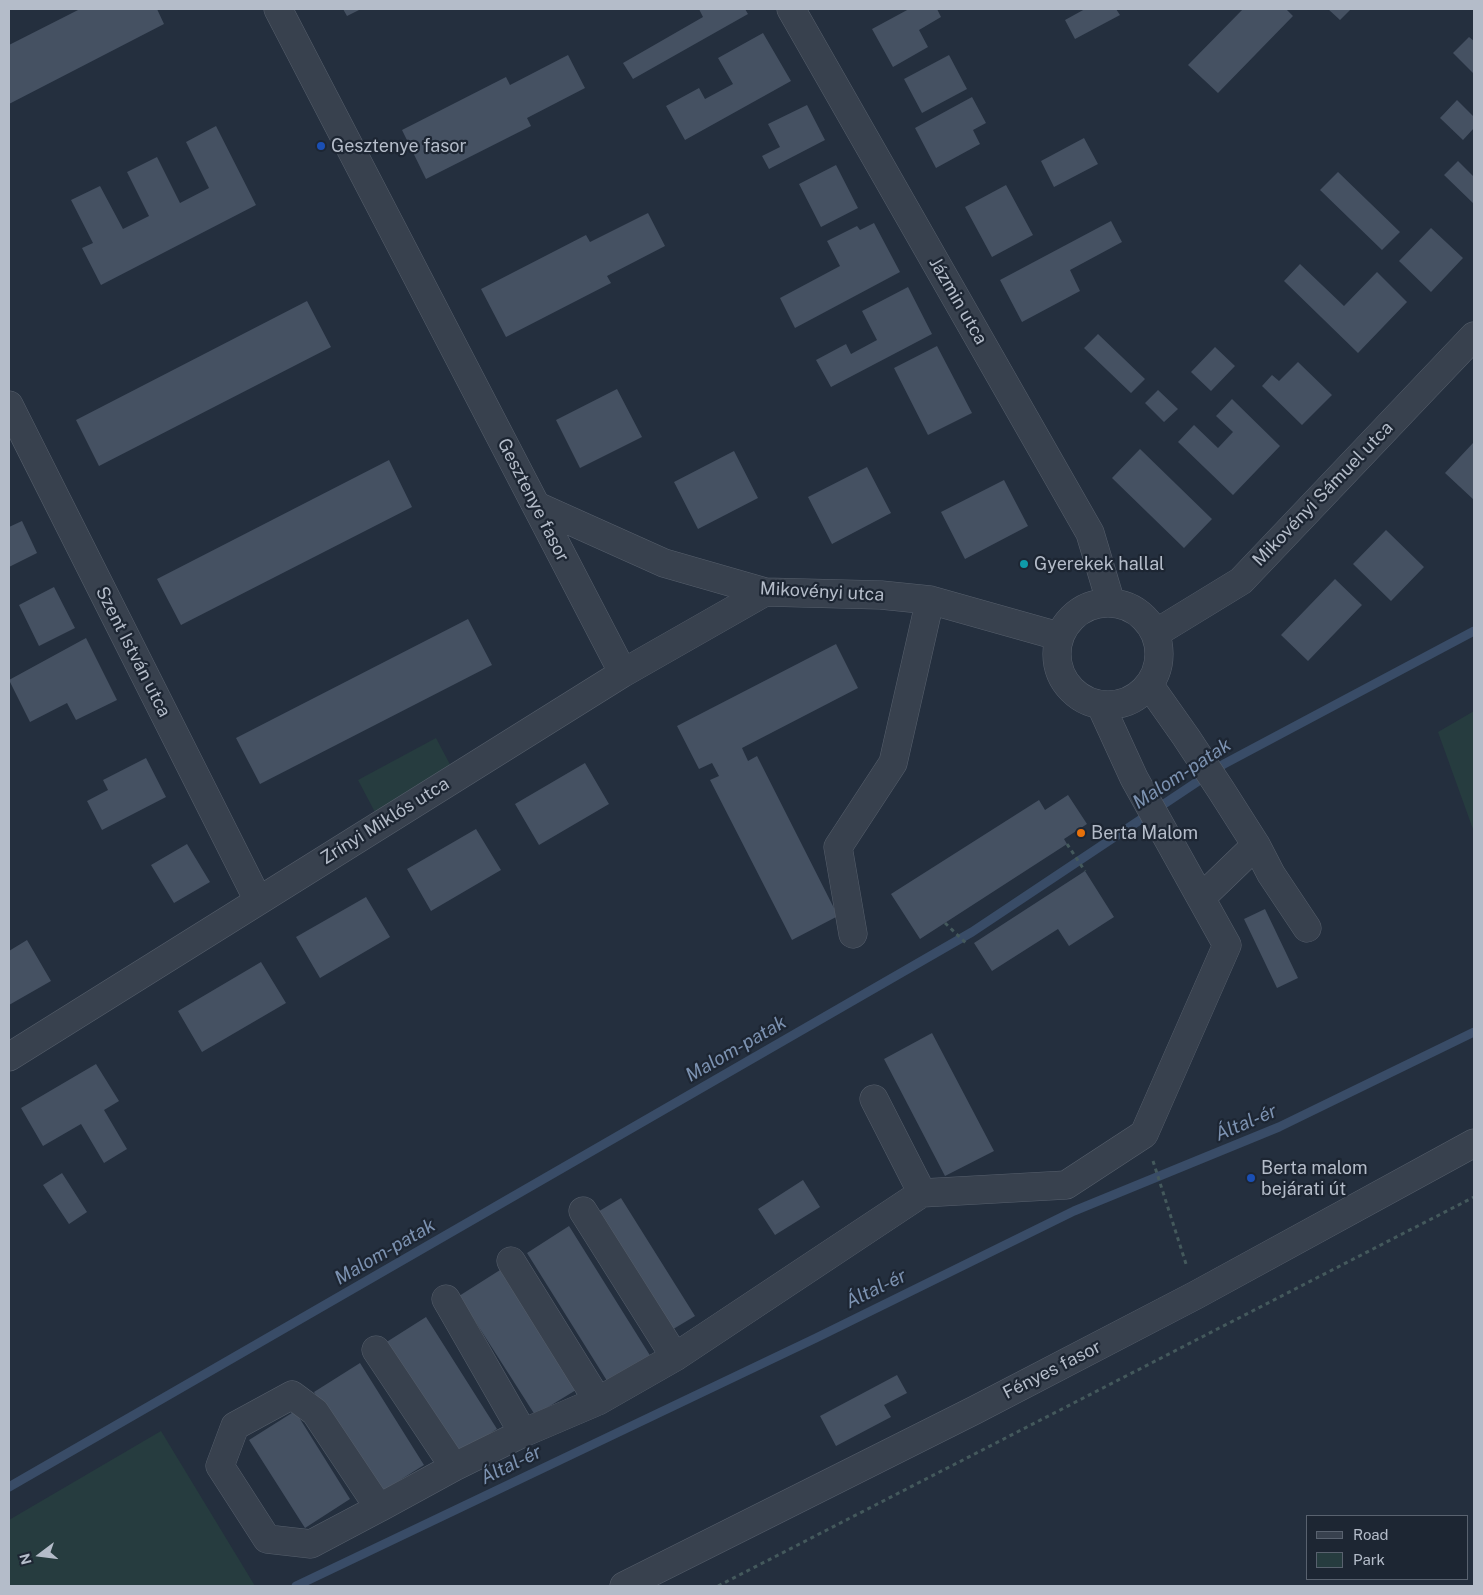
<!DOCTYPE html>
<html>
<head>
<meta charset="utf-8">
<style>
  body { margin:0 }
  #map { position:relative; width:1483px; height:1595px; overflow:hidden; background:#242f3e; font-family:"Public Sans",sans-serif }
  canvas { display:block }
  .frame { position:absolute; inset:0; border:10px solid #b4bcc9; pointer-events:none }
  .legend { position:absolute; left:1306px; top:1515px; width:162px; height:65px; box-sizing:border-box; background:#1d2633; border:1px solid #59626f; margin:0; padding:6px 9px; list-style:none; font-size:15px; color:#b4bcc9 }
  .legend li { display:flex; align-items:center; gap:10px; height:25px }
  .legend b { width:25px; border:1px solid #59626f }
  .north { position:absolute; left:15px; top:1530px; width:50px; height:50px; -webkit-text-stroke:4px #1d2633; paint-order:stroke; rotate:255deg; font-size:14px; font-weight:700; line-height:20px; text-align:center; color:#b4bcc9 }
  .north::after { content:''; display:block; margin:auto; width:18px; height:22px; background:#b4bcc9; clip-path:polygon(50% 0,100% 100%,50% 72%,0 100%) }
</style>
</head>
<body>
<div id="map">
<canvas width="1483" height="1595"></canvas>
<div class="frame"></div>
<ul class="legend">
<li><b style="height:6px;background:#38414e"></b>Road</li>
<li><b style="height:14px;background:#263c3f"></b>Park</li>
</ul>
<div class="north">N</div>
</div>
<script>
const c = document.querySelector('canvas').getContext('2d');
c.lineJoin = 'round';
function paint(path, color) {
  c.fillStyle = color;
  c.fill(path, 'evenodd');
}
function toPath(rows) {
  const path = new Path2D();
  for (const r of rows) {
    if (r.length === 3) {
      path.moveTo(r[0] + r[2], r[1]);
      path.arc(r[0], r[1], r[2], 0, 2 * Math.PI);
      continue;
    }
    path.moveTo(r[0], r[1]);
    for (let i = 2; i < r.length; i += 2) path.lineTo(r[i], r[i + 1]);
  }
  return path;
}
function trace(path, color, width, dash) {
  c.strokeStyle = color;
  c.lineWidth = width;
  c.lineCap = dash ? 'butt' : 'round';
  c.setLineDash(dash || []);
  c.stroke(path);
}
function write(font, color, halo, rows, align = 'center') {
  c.font = font + ' "Public Sans",sans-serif';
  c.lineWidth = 4.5;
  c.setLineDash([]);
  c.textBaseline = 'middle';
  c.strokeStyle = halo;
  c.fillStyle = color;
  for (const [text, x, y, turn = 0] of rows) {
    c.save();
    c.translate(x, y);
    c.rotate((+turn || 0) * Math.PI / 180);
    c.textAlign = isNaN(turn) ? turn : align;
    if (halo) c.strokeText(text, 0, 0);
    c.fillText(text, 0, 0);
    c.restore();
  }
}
paint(toPath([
  [1474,711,1474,832,1438,732],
  [436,738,455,774,377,816,358,780],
  [161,1431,255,1586,9,1586,9,1520]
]), '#263c3f');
trace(toPath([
  [9,1487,972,932,1224,764,1474,631],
  [296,1586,816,1338,1074,1211,1279,1127,1474,1032]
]), '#394c67', 9);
paint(toPath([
  [80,9,157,9,164,24,9,104,9,45],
  [343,9,361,9,347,16],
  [699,9,745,9,748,14,633,79,623,63,703,17],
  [909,9,937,9,941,17,919,30,928,47,893,67,872,29],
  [1085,9,1116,9,1120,15,1075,39,1065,20],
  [1243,9,1286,9,1293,16,1218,93,1188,65],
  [1328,9,1351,9,1340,20],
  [763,33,791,81,685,140,666,106,699,88,705,99,733,84,718,58],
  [1469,37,1474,41,1474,74,1453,53],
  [568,55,585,88,527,118,531,126,426,179,402,130,506,77,510,85],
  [949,55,967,89,922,113,904,79],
  [972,97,986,123,973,130,980,144,936,168,915,128],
  [1457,100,1474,117,1474,128,1463,140,1440,118],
  [807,105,825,140,769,169,762,156,780,147,768,124],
  [216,126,256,205,101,285,82,248,93,243,71,200,100,186,123,229,149,216,127,172,157,157,180,203,209,188,186,142],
  [1084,138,1098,164,1054,187,1041,161],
  [1458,161,1474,177,1474,204,1444,175],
  [836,165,858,208,821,227,799,184],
  [1338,172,1400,232,1382,250,1320,190],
  [1006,185,1033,235,992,257,965,207],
  [648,213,665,246,607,276,611,283,506,337,481,289,586,235,590,242],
  [1111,221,1122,242,1070,270,1080,291,1022,322,1000,280],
  [874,223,900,272,795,328,780,298,840,266,827,241,857,226,860,230],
  [1431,228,1463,258,1431,292,1399,261],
  [1300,264,1344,306,1377,272,1407,302,1358,353,1284,281],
  [908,287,932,334,831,387,816,360,846,344,851,354,877,340,862,311],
  [307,301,331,347,99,466,76,420],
  [1098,334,1145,379,1131,393,1084,348],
  [937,346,972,413,928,435,894,368],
  [1215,347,1235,366,1211,391,1191,372],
  [1298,362,1332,395,1302,425,1262,386,1272,375,1279,381],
  [617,389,642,437,580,468,556,420],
  [1158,390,1178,409,1164,422,1145,403],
  [1232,399,1280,446,1233,495,1178,442,1194,425,1218,448,1233,432,1216,416],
  [1473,443,1474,445,1474,500,1445,473],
  [1140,449,1212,519,1184,548,1112,478],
  [734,451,758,498,698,529,674,482],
  [389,460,412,507,181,625,157,579],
  [867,467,891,513,832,544,808,497],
  [1004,480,1028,526,965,559,941,512],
  [22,521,37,553,9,567,9,527],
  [1386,530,1424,567,1391,601,1353,564],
  [1335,579,1362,605,1308,661,1281,635],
  [54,587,75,628,39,646,19,605],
  [468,619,492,665,260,784,236,738],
  [86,638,117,700,76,720,67,703,30,722,9,680],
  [836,644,858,688,742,748,748,761,757,756,838,916,792,940,710,780,719,776,712,763,699,769,677,726],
  [146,758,166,797,102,830,87,801,108,790,103,780],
  [585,763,609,804,539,845,515,804],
  [1068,795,1087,824,1064,839,1067,844,920,939,891,894,1039,800,1045,810],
  [476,829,501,870,431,911,407,869],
  [187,844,210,882,174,903,151,865],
  [1085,871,1114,917,1069,946,1058,929,992,971,974,943],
  [366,897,390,937,320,978,296,937],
  [1265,909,1298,978,1277,988,1244,919],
  [27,940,51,981,9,1005,9,951],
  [261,962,286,1003,202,1052,178,1011],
  [932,1033,994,1151,945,1176,884,1059],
  [96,1064,119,1101,104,1110,127,1149,104,1163,81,1124,43,1146,21,1108],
  [62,1173,87,1212,69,1224,43,1185],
  [803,1180,820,1207,775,1235,758,1209],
  [621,1198,695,1316,670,1331,596,1213],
  [569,1226,651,1357,609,1384,527,1253],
  [500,1270,576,1390,535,1415,459,1296],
  [426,1317,497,1429,456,1455,385,1343],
  [360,1363,424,1465,378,1494,314,1392],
  [897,1375,907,1393,884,1405,891,1417,836,1446,820,1416],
  [295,1411,350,1499,305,1528,249,1440]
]), '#455162');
const minor = toPath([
  [278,9,623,673],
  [791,9,1090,533,1110,600],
  [9,405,258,900],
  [537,506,664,563,765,592,881,595,930,600,1058,636],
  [1108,654,51],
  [1156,633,1241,581,1474,336],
  [1150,686,1186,737,1221,790,1256,845,1271,874,1307,928],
  [1201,898,1256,845],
  [853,934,838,847,893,763,930,600],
  [9,1057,623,673,765,592],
  [922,1193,1066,1185,1144,1134,1227,945,1134,778,1101,706],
  [583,1211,675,1357],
  [511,1261,598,1401],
  [446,1299,523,1433],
  [376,1350,454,1467],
  [379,1508,311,1544,267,1539,220,1466,235,1426,292,1395,315,1412,379,1508,454,1467,523,1433,598,1401,675,1357,922,1193,874,1099],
  [624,1586,975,1410,1196,1295,1474,1143]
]);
trace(minor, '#565f6c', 29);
trace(toPath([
  [1067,844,1085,871],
  [945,923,968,945],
  [1153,1161,1187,1267],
  [718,1586,1474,1197]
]), '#44595c', 3, [4, 4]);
trace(minor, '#38414e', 28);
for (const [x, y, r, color] of [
  [321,146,5,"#1a4fb4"],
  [1024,564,5,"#0f9aa8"],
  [1081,833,5,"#e8710a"],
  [1251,1178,5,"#1a4fb4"]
]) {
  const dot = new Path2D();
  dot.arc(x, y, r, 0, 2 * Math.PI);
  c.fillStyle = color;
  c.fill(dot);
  trace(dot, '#1d2633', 2);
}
write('18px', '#b4bcc9', '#1d2633', [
  ["Gesztenye fasor",331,146],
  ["Gyerekek hallal",1034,564],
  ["Berta Malom",1091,833],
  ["Berta malom",1261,1168],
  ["bejárati út",1261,1189]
], 'left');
write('18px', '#b4bcc9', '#1d2633', [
  ["Jázmin utca",958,301,60],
  ["Mikovényi Sámuel utca",1323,494,-46],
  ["Gesztenye fasor",533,500,63],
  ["Mikovényi utca",822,592,3],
  ["Szent István utca",133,652,63],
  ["Zrínyi Miklós utca",385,821,-32],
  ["Fényes fasor",1052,1370,-27]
]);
write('italic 19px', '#7c92b1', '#1d2633', [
  ["Malom-patak",1182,774,-33],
  ["Malom-patak",736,1049,-30],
  ["Által-ér",1246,1123,-23],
  ["Malom-patak",385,1252,-30],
  ["Által-ér",876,1289,-26],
  ["Által-ér",511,1465,-26]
]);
</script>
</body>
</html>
